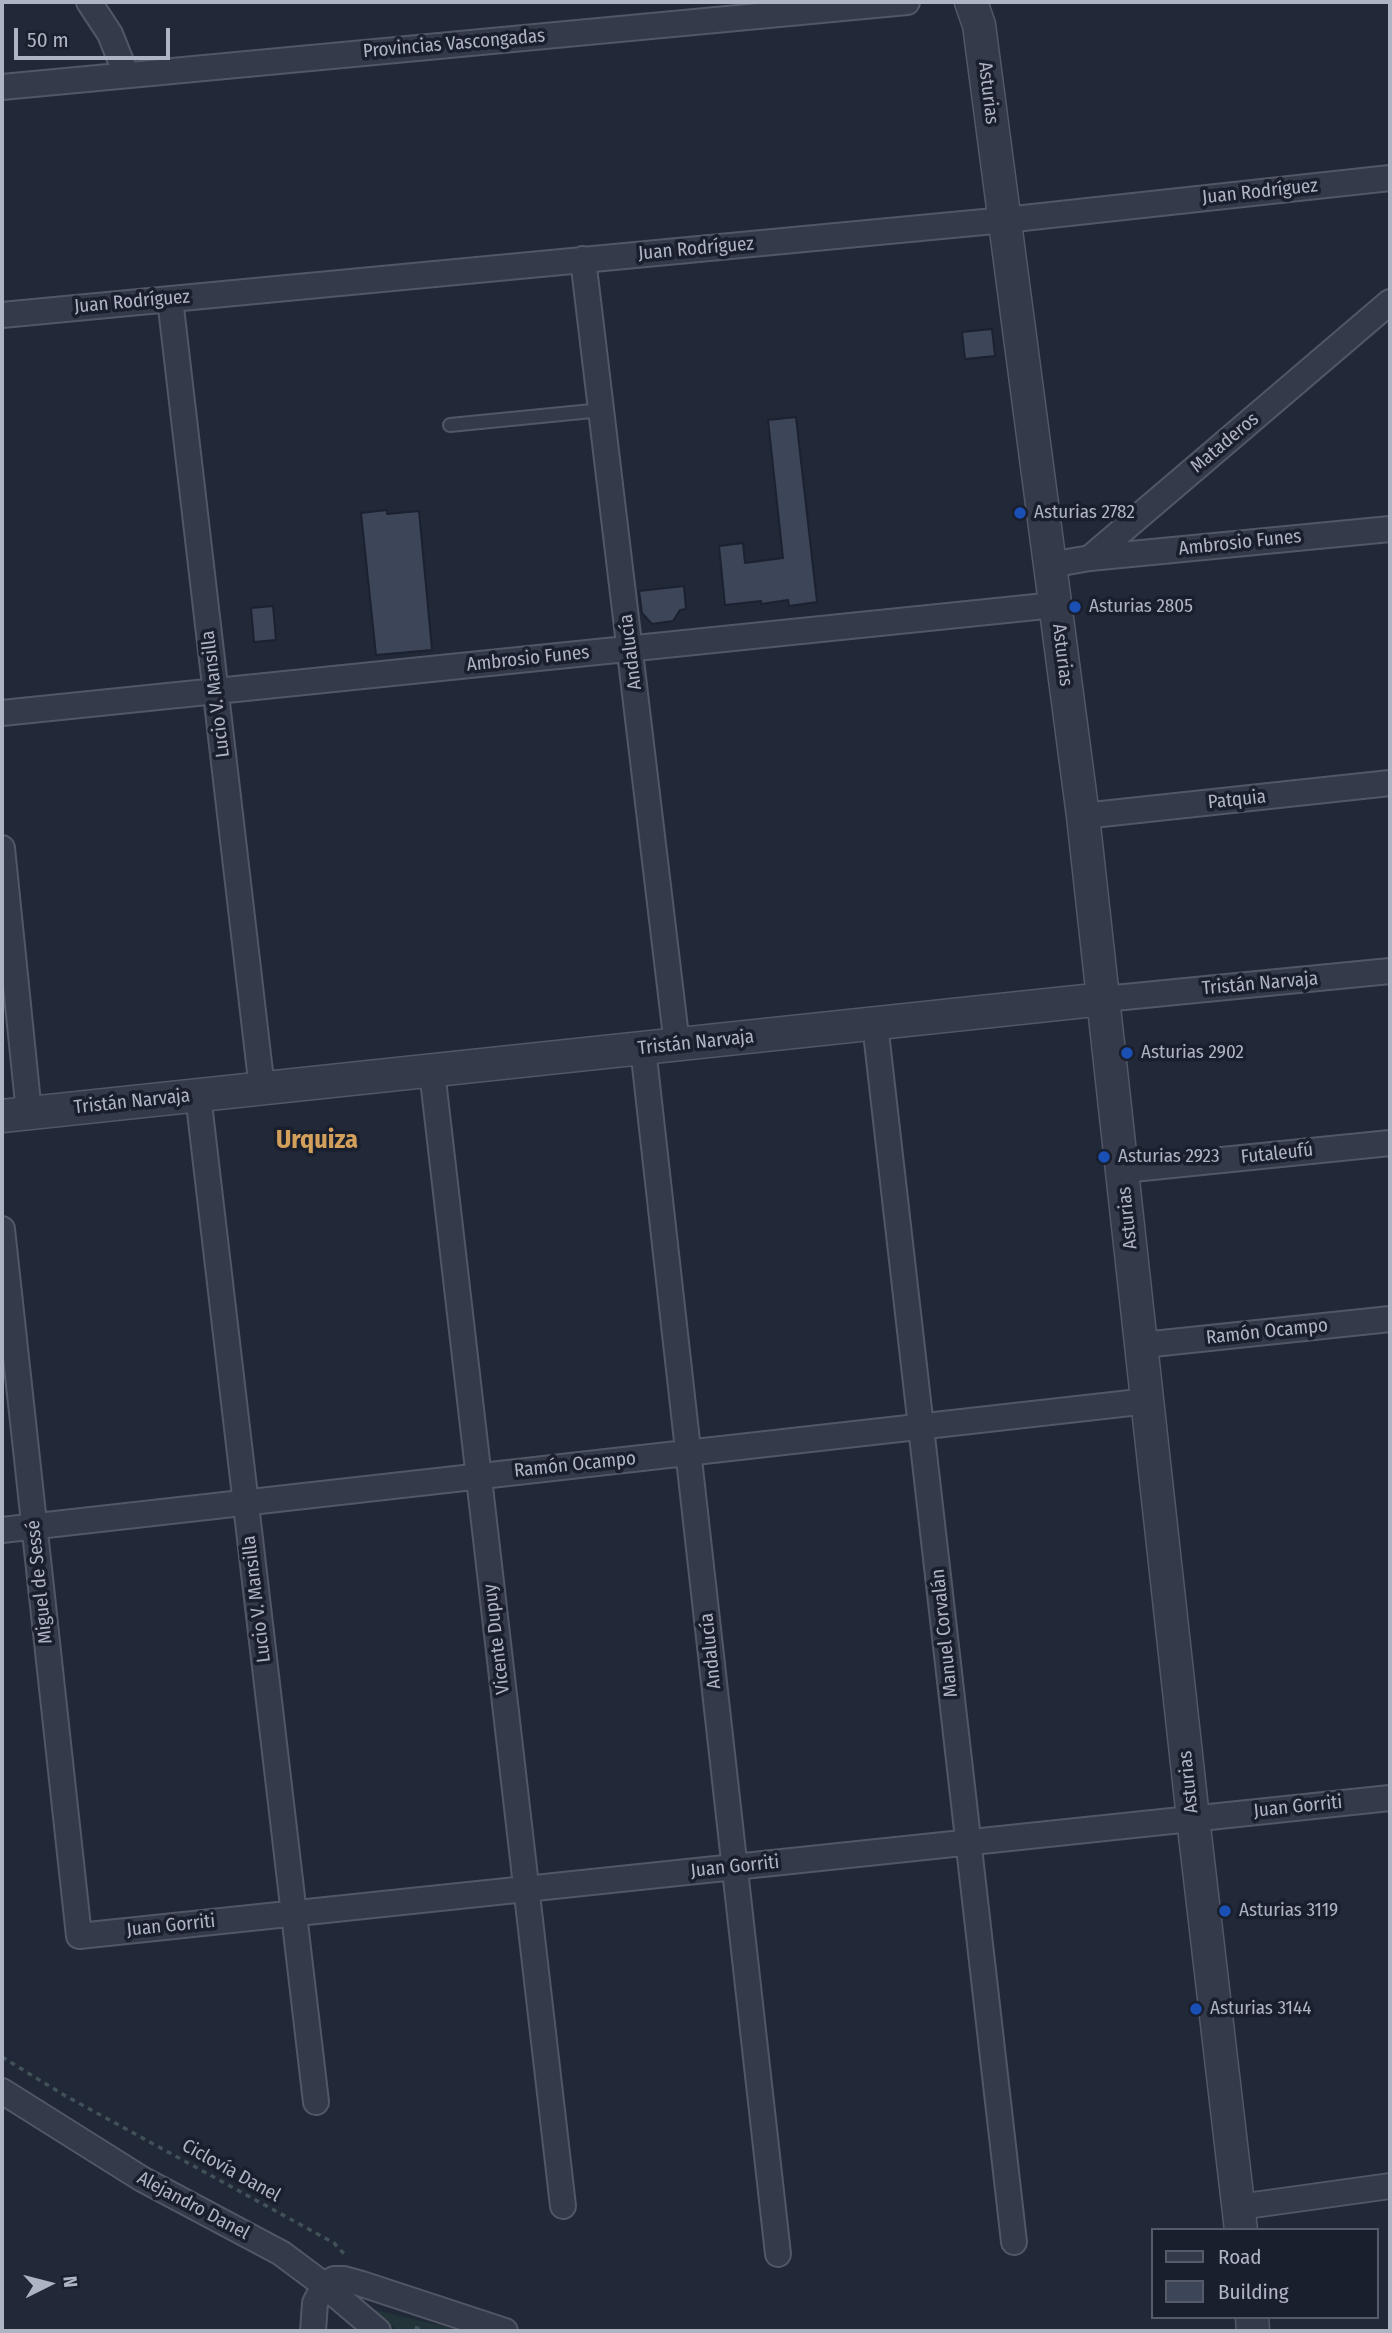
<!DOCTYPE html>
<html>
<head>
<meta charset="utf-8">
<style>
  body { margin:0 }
  #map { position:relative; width:1392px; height:2333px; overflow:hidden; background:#212838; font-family:"Fira Sans Condensed",sans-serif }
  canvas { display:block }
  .frame { position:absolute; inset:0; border:4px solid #afb4c5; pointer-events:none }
  .legend { position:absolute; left:1151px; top:2228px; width:228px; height:91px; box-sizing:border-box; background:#1a1f2d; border:2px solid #565b6a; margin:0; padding:9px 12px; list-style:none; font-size:21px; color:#afb4c5 }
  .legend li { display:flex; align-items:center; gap:14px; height:35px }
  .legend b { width:35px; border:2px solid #565b6a }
  .north { position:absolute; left:14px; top:2249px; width:70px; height:70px; -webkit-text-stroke:5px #1a1f2d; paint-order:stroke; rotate:84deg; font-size:19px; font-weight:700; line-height:28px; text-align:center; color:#afb4c5 }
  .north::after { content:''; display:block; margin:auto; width:24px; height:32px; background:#afb4c5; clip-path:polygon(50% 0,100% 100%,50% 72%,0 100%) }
  .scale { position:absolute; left:14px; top:28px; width:156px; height:32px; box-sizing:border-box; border:4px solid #afb4c5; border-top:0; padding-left:9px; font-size:21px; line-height:24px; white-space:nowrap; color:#afb4c5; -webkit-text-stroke:5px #1a1f2d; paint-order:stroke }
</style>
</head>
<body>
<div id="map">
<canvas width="1392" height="2333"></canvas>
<div class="frame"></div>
<ul class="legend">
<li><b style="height:9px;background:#343a49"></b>Road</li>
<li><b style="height:19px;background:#3d4558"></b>Building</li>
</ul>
<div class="north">N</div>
<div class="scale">50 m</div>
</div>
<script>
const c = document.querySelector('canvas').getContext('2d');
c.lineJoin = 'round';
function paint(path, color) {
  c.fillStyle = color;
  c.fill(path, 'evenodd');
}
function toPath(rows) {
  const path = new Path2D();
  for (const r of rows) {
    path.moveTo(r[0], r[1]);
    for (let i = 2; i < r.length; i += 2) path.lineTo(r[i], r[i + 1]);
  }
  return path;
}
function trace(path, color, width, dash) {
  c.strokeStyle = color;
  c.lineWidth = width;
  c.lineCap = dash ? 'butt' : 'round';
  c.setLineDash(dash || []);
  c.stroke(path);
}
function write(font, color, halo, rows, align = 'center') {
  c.font = font + ' "Fira Sans Condensed",sans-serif';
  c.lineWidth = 7;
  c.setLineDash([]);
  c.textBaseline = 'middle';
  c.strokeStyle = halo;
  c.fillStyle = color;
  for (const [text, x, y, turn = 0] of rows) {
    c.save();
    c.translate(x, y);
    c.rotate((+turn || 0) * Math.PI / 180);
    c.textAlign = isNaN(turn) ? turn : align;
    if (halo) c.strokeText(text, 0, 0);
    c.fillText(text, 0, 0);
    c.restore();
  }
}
paint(toPath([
  [367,2308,463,2331,399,2331]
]), '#233439');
const building = toPath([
  [992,329,995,356,965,359,962,332,992,329],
  [796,417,817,602,789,606,788,600,761,604,761,601,725,605,719,546,743,543,745,563,783,558,768,420,796,417],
  [387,510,387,514,419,511,432,650,376,655,361,513,387,510],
  [684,586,686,609,680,610,673,621,652,624,642,613,639,591,684,586],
  [273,606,276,640,254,642,251,608,273,606]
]);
paint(building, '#3d4558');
trace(building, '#1c212f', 2);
const service = toPath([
  [450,425,602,410]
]);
const minor = toPath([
  [89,2,110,34,126,74],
  [2,87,907,2],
  [583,259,677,1045],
  [170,299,262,1089],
  [2,315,1005,220,1390,178],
  [1090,558,1390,302],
  [1050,565,1090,558,1390,529],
  [2,713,1055,605],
  [1083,816,1390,783],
  [2,848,29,1113],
  [1104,999,1390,971],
  [875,1024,1014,2242],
  [643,1048,778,2254],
  [432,1071,563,2206],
  [198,1095,316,2102],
  [1123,1170,1390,1143],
  [2,1229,79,1936,1390,1798],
  [1143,1345,1390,1319],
  [2,1530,1148,1401],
  [2,2091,142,2179,281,2253,324,2285,378,2331],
  [1239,2207,1390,2186],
  [313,2331,315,2303,324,2285,334,2279,344,2279,362,2284,505,2331]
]);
const tertiary = toPath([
  [971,2,979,25,1083,816,1193,1818,1241,2230],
  [2,1116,1104,999],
  [1252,2317,1253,2331]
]);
trace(service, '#525766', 16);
trace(minor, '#525766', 28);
trace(tertiary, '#525766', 35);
trace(toPath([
  [2,2057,64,2095,334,2243,347,2257],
  [415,2327,424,2331]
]), '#405157', 3.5, [5, 5]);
trace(service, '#343a49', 12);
trace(minor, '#343a49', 24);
trace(tertiary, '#343a49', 32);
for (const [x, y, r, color] of [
  [1020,513,7,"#1a4fb4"],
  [1075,607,7,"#1a4fb4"],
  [1127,1053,7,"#1a4fb4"],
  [1104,1157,7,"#1a4fb4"],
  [1225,1911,7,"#1a4fb4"],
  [1196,2009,7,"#1a4fb4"]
]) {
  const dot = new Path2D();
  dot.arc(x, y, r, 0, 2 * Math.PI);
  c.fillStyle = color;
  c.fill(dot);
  trace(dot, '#1a1f2d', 2.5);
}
write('19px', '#afb4c5', '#1a1f2d', [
  ["Provincias Vascongadas",454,44,-5],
  ["Asturias",988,93,83],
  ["Juan Rodríguez",1260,192,-6],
  ["Juan Rodríguez",696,249,-5],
  ["Juan Rodríguez",132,302,-5],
  ["Mataderos",1225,443,-40],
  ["Ambrosio Funes",1240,543,-6],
  ["Andalucía",631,652,-97],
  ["Asturias",1062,655,83],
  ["Ambrosio Funes",528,659,-6],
  ["Lucio V. Mansilla",216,694,-97],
  ["Patquia",1237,800,-6],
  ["Tristán Narvaja",1260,984,-5],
  ["Tristán Narvaja",696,1043,-6],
  ["Tristán Narvaja",132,1102,-6],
  ["Futaleufú",1277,1154,-6],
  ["Asturias",1128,1218,-96],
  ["Ramón Ocampo",1267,1332,-6],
  ["Ramón Ocampo",575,1465,-6],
  ["Miguel de Sessé",40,1582,-96],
  ["Lucio V. Mansilla",257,1599,-97],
  ["Manuel Corvalán",945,1633,-96],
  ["Vicente Dupuy",497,1639,-97],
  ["Andalucía",711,1651,-96],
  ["Asturias",1189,1782,-96],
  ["Juan Gorriti",1298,1807,-6],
  ["Juan Gorriti",735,1867,-6],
  ["Juan Gorriti",171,1926,-6],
  ["Ciclovía Danel",231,2171,29],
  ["Alejandro Danel",193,2206,28]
]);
write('19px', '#afb4c5', '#1a1f2d', [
  ["Asturias 2782",1034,513],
  ["Asturias 2805",1089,607],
  ["Asturias 2902",1141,1053],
  ["Asturias 2923",1118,1157],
  ["Asturias 3119",1239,1911],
  ["Asturias 3144",1210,2009]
], 'left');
write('bold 26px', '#d3a05c', '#1a1f2d', [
  ["Urquiza",317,1141]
]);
</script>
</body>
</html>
